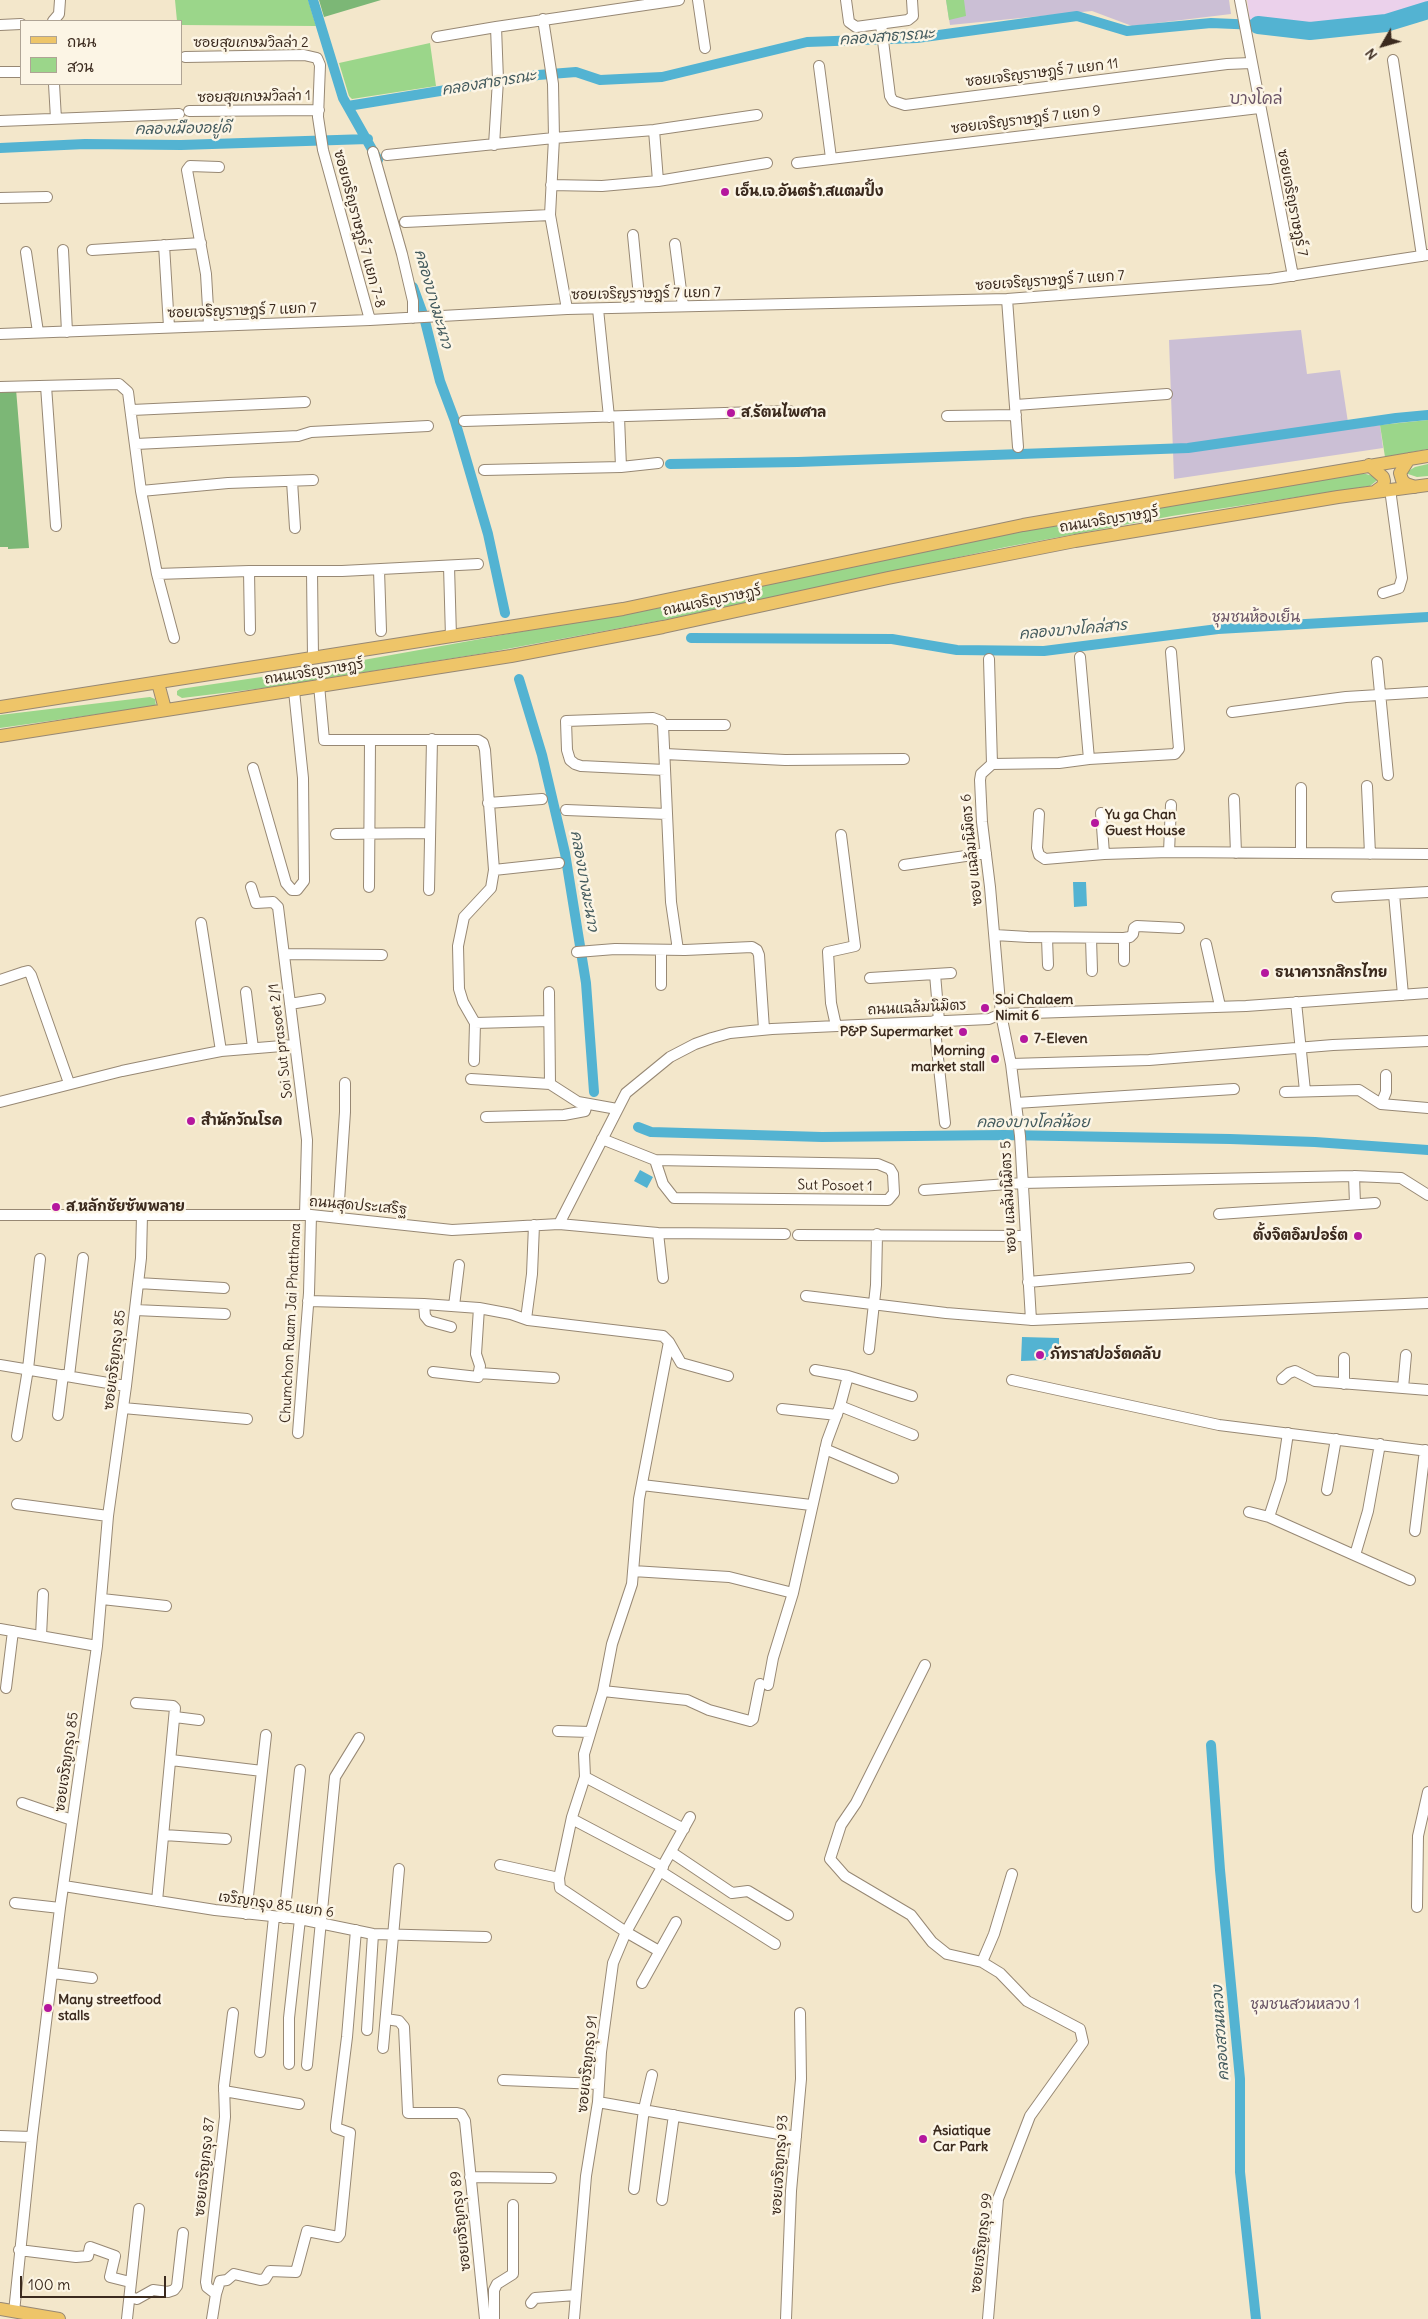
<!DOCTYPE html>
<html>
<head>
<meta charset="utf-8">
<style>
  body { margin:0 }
  #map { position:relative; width:1428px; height:2319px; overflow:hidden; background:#f3e7cb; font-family:Delius,"Playpen Sans Thai",sans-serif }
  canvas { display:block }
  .legend { position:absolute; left:20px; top:20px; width:162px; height:65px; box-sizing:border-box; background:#fcf5e5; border:1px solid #afa495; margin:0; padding:6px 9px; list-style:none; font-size:15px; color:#3b2a1e }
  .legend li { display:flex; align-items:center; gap:10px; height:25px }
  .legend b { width:25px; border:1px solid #afa495 }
  .north { position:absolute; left:1358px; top:20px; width:50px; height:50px; -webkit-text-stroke:4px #fcf5e5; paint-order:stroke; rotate:232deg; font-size:14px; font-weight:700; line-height:20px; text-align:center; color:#3b2a1e }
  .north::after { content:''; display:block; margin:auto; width:18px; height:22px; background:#3b2a1e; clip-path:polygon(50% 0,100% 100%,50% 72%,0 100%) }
  .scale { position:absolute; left:20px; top:2276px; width:146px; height:22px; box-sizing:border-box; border:2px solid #3b2a1e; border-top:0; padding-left:6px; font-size:15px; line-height:18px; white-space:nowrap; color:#3b2a1e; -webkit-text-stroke:4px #fcf5e5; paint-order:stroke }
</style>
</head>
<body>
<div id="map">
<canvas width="1428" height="2319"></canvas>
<ul class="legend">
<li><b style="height:6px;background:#eec569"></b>ถนน</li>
<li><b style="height:14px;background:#9bd68a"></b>สวน</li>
</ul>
<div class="north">N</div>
<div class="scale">100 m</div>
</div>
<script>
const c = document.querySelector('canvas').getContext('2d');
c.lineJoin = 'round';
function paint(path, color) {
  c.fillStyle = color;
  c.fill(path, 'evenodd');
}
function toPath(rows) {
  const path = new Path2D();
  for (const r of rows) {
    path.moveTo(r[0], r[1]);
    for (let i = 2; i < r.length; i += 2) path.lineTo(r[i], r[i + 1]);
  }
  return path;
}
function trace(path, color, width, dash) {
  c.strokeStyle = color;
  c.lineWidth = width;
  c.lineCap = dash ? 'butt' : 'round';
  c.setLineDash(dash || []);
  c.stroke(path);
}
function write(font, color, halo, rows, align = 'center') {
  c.font = font + ' Delius,"Playpen Sans Thai",sans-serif';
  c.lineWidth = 5;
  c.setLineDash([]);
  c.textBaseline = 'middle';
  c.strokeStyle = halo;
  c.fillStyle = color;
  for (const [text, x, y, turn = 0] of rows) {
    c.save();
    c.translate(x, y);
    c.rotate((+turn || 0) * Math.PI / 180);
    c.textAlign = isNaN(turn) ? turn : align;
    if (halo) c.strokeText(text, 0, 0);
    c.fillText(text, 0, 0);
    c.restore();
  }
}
paint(toPath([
  [1247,0,1428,0,1428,3,1367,20,1312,27,1250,21]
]), '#ebd1eb');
paint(toPath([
  [946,0,1229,0,1231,14,1132,26,1092,11,950,25],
  [1301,330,1307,374,1340,370,1349,429,1380,425,1383,448,1174,479,1169,340]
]), '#cbbfd5');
paint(toPath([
  [175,0,308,0,316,26,181,25,181,21,177,21],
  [946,0,964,0,966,16,949,20],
  [430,43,436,86,352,99,349,96,339,63],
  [1428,420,1428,449,1385,457,1380,425],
  [1428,464,1428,476,1417,477,1405,473,1415,467],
  [1355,474,1366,474,1380,478,1370,486,1172,516,1006,547,674,618,485,653,272,687,182,698,177,695,177,691,180,689,302,671,642,610,1002,534],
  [150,697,155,699,156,706,0,728,0,715]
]), '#9bd68a');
paint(toPath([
  [319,0,381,0,324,17],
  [16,389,29,548,8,549,8,547,0,547,0,390]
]), '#7cb776');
paint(toPath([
  [1073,882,1086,882,1087,906,1074,907],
  [640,1170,653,1177,647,1188,634,1181],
  [1022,1337,1059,1338,1059,1356,1046,1357,1046,1360,1021,1361]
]), '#53b3d2');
trace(toPath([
  [313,0,343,98,378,160],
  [348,106,538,75,576,72,600,80,662,77,807,42,917,38,1077,16,1127,31,1211,23,1258,25],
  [0,148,85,144,181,145,368,139],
  [413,287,424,317,440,381,455,421,488,534,505,613],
  [670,464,798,462,1188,448,1396,418,1428,415],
  [691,638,892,639,957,650,1044,651,1218,629,1428,617],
  [519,679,542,755,565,853,586,983,594,1092],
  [638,1127,651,1132,822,1137,1004,1135,1230,1139,1315,1142,1428,1150],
  [1211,1745,1220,1870,1240,2079,1240,2172,1256,2319]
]), '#53b3d2', 10);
trace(toPath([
  [1258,25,1310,31,1386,23,1428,10]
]), '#53b3d2', 18);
const minor = toPath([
  [698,0,705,48],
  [846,0,849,22,856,27,908,20,913,16,912,0],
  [1240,0,1293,276],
  [543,19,553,84,554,138,550,215,567,309],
  [53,21,59,14,60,0],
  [0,25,21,24],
  [881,25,890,96,893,101,905,105,1227,64,1251,63],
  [496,27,679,0],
  [437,37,496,27,498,80,494,145],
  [185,57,304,55,317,58,320,65,318,117,323,150,370,320],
  [1393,60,1422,256],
  [819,66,831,158],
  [0,72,21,72],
  [54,84,56,119],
  [189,111,319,110],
  [0,121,179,114],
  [654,130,658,181],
  [373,152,402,254,413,301,413,318],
  [387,155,554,138,654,130,757,115],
  [797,163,1259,108],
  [551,185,602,186,658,181,767,163],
  [0,198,47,197],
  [405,222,550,215],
  [633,235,640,307],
  [675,244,683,306],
  [164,245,169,327],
  [63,250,67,332],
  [92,250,201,243],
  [26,252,38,332],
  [1007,299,1018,447],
  [598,309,609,417],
  [209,325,206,274,187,170,190,166,219,167],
  [0,334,370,320,567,309,1007,299,1270,279,1428,255],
  [46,386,56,526],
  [0,387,119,384,128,392,141,491,157,574,174,638],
  [1016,405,1167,394],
  [132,410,305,402],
  [947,416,1016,415],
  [619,417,621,467],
  [464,421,790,411],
  [136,444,298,436,311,432,428,426],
  [484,470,621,467,658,463],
  [292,481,295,528],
  [141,491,228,483,313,480],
  [449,566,451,637],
  [379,570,381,631],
  [249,571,250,630],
  [312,571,313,658],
  [157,574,249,571,342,571,478,564],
  [1383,593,1399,588,1402,578,1390,489],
  [1080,657,1089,759],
  [989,659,992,764,981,774,980,780,982,822,990,887,1001,1014,1011,1064,1020,1136,1031,1320],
  [1377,662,1388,775],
  [319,685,324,740,478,740,483,743,485,750,494,870,491,888,464,917,458,946,459,989,463,1002,475,1023,474,1061],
  [1232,712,1346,697,1428,692],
  [663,725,725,725],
  [665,754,785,760,904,759],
  [992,764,1059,763,1089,759,1175,754,1179,749,1171,652],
  [253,768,286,883,292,890,297,890,304,881,303,778,294,691],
  [665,770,581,766,575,764,570,760,567,750,566,721,653,718,661,721,663,725,671,902,678,950],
  [1367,786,1370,854],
  [1234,799,1236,853],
  [488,803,542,799],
  [566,810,667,814],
  [1101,813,1104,854,1169,852,1428,854],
  [1039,814,1037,848,1039,855,1045,859,1104,854],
  [336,834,430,833],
  [1169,852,1171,805],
  [1301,853,1301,788],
  [904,865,986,853],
  [494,870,559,863],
  [251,887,256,903,273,902,278,907,307,1140,305,1215],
  [369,887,370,741],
  [429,890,432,739],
  [1394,894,1403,995],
  [1337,897,1428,892],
  [201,923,221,1051],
  [995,935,1028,937,1124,938,1130,937,1133,934,1134,928,1137,926,1179,928],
  [1047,938,1048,965],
  [1091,938,1092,971],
  [1124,938,1124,961],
  [1206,944,1220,1006],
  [577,952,615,949,685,950,752,947,757,950,759,955,764,1029],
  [284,954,382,955],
  [935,974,939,1021],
  [870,978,951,973],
  [0,980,24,972,28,971,31,975,69,1083],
  [661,985,661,950],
  [246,992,253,1048],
  [1296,1002,1305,1091],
  [290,1004,320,999],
  [934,1021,945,1123],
  [475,1023,549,1021],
  [836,1026,831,1003,828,952,855,946,841,835],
  [1011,1064,1149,1060,1333,1045,1428,1041],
  [471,1079,550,1084,549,992],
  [550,1084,578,1102,617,1109],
  [1285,1092,1359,1090,1381,1104,1428,1108],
  [0,1102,122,1071,185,1058,221,1051,294,1045],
  [1016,1103,1234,1089],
  [1381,1104,1386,1092,1386,1075],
  [486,1117,564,1115,585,1111,587,1104],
  [602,1139,655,1160,878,1164,890,1169,893,1174,894,1193,888,1200,674,1198,663,1184,655,1160],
  [1354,1176,1355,1204],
  [924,1190,1022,1183,1354,1176,1401,1178,1428,1195],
  [1219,1214,1375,1203],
  [0,1215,311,1215,452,1230,559,1224,626,1093,670,1057,695,1044,712,1038,730,1033,772,1029,989,1019,1001,1014,1246,1006,1428,993],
  [338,1216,345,1112,345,1083],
  [559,1224,658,1233,785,1234],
  [658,1233,663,1278],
  [798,1235,1025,1236],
  [1028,1282,1189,1268],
  [138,1283,224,1288],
  [806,1296,946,1313,1033,1320,1428,1303],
  [308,1301,424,1304,479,1308,511,1314,528,1320,663,1336,669,1342,681,1363,728,1376],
  [424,1304,425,1316,429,1321,451,1327],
  [454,1306,459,1265],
  [135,1310,225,1314],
  [526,1319,532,1274,534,1225],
  [869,1349,876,1285,877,1234],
  [1344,1358,1344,1384],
  [0,1365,126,1386],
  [815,1370,848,1376],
  [433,1372,478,1377,480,1366,476,1354,479,1308],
  [479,1373,554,1378],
  [69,1376,83,1258],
  [1282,1379,1289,1373,1295,1371,1315,1381,1428,1390],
  [1012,1380,1219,1425,1428,1451],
  [1403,1388,1406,1355],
  [840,1406,913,1435],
  [123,1408,247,1419],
  [782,1409,837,1415],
  [58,1415,63,1375],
  [298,1433,309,1293,311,1215],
  [17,1436,28,1369,40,1259],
  [825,1449,893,1478],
  [642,1485,811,1505],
  [1327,1490,1336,1439],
  [17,1504,108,1516],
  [1249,1512,1269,1517,1410,1580],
  [1269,1517,1281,1480,1288,1433],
  [1415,1531,1425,1450],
  [1355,1555,1368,1511,1380,1444],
  [633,1571,729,1577,793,1593],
  [102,1599,166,1606],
  [0,1629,97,1646],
  [41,1636,43,1594],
  [925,1665,856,1803,841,1825,830,1859,845,1876,911,1915,932,1942,947,1954,982,1962,1000,1973,1027,2001,1080,2029,1083,2042,1030,2116,998,2199,988,2319],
  [768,1685,773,1658,793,1593,827,1441,840,1406,848,1376,912,1396],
  [6,1688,13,1631],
  [603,1691,687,1700,709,1710,750,1721,753,1719,760,1684],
  [136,1703,173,1706,175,1708,157,1901],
  [175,1717,199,1720],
  [558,1731,590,1732],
  [171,1760,262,1771],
  [585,1777,684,1829],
  [22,1803,72,1820],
  [572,1819,663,1867],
  [164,1835,226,1839],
  [671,1852,732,1893,748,1891,788,1915],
  [500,1865,559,1878,572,1817,585,1777,584,1754,603,1691,612,1644,632,1584,639,1499,669,1342],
  [660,1871,775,1944],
  [559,1878,560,1888,626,1932,659,1951],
  [64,1886,215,1910,300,1919,373,1934,486,1937],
  [15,1903,60,1908],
  [1417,1907,1418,1836,1428,1792],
  [246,1914,266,1735],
  [284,1918,300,1770],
  [982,1962,994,1934,1012,1874],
  [53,1973,92,1978],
  [642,1983,676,1922],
  [386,2019,399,2021,404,2027,408,2113,457,2113,461,2114,465,2121,485,2319],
  [367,2030,373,1934],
  [383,2048,399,1869],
  [260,2052,274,1917],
  [289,2064,289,2018,300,1919],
  [307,2065,335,1777,359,1738],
  [503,2080,598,2084],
  [224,2091,299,2104],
  [598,2102,796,2137],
  [0,2136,32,2137],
  [470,2177,551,2178],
  [634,2189,644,2109,652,2075],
  [662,2200,674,2115],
  [19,2250,76,2257,88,2256,90,2247,115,2256,110,2277,130,2282],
  [216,2294,220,2281,227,2280,234,2274,260,2280,265,2279,270,2271,296,2272,307,2231,338,2237,340,2234,350,2133,336,2128,336,2125,347,2037,356,1930],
  [130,2297,137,2299,153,2290,168,2292,174,2290,177,2286,183,2233],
  [531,2303,535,2298,576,2295],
  [14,2312,32,2137,60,1908,97,1646,108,1516,126,1386,141,1258,142,1215],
  [127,2319,139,2209],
  [212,2319,216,2294,207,2287,206,2282,225,2117,224,2086,233,2013],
  [494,2319,494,2290,497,2284,513,2274,513,2205],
  [574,2319,586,2176,598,2102,601,2052,613,1963,626,1932,690,1817],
  [786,2319,791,2191,801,2079,800,2013]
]);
const major = toPath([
  [1409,459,1400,473,1402,480,1406,484,1415,487],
  [1369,465,1383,477,1384,481,1383,486,1376,491],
  [158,683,165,709],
  [0,707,623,609,1023,525,1428,456],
  [0,736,511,656,663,627,888,578,1075,541,1338,497,1428,485],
  [0,2309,59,2319]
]);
trace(minor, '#978874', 12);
trace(major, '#978874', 14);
trace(minor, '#fff', 10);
trace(major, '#eec569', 12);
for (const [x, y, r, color] of [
  [725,192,5,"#b5179e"],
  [731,413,5,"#b5179e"],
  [1095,823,5,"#b5179e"],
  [1265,973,5,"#b5179e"],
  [985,1008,5,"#b5179e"],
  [963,1032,5,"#b5179e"],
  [1024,1039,5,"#b5179e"],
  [995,1059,5,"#b5179e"],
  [191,1121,5,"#b5179e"],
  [56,1207,5,"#b5179e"],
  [1358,1236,5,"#b5179e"],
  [1040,1355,5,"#b5179e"],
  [48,2008,5,"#b5179e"],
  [923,2139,5,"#b5179e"]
]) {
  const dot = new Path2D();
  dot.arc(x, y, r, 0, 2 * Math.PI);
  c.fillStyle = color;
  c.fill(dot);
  trace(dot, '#fcf5e5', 2);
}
write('14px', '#3b2a1e', '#fcf5e5', [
  ["ซอยสุขเกษมวิลล่า 2",251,43],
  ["ซอยเจริญราษฎร์ 7 แยก 11",1042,73,-7],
  ["ซอยสุขเกษมวิลล่า 1",254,97,-1],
  ["ซอยเจริญราษฎร์ 7 แยก 9",1026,120,-7],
  ["ซอยเจริญราษฎร์ 7",1292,203,79],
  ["ซอยเจริญราษฎร์ 7 แยก 7-8",359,229,75],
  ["ซอยเจริญราษฎร์ 7 แยก 7",1050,281,-4],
  ["ซอยเจริญราษฎร์ 7 แยก 7",646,294,-1],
  ["ซอยเจริญราษฎร์ 7 แยก 7",242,311,-2],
  ["ถนนเจริญราษฎร์",1109,520,-9],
  ["ถนนเจริญราษฎร์",712,601,-12],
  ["ถนนเจริญราษฎร์",314,672,-9],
  ["ซอย แฉล้มนิมิตร 6",972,850,-96],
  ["ถนนแฉล้มนิมิตร",917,1008,-3],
  ["Soi Sut prasoet 2/1",281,1041,-97],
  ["Sut Posoet 1",835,1186,1],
  ["ซอย แฉล้มนิมิตร 5",1009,1197,-93],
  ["ถนนสุดประเสริฐ",358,1206,5],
  ["Chumchon Ruam Jai Phatthana",291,1323,-87],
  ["ซอยเจริญกรุง 85",115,1360,-83],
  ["ซอยเจริญกรุง 85",67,1762,-82],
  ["เจริญกรุง 85 แยก 6",276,1905,8],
  ["ซอยเจริญกรุง 91",588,2064,-84],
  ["ซอยเจริญกรุง 93",780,2165,-86],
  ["ซอยเจริญกรุง 87",205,2167,-84],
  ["ซอยเจริญกรุง 89",461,2221,-96],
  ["ซอยเจริญกรุง 99",982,2243,-83]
]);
write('bold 14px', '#3b2a1e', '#fcf5e5', [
  ["เอ็น.เจ.อันตร้า.สแตมปิ้ง",735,192],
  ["ส.รัตนไพศาล",741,413],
  ["Yu ga Chan",1105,815],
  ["Guest House",1105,831],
  ["ธนาคารกสิกรไทย",1275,973],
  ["Soi Chalaem",995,1000],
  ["Nimit 6",995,1016],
  ["P&P Supermarket",953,1032,"right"],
  ["7-Eleven",1034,1039],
  ["Morning",985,1051,"right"],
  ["market stall",985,1067,"right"],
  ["สำนักวัณโรค",201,1121],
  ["ส.หลักชัยซัพพลาย",66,1207],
  ["ตั้งจิตอิมปอร์ต",1348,1236,"right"],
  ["ภัทราสปอร์ตคลับ",1050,1355],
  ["Many streetfood",58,2000],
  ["stalls",58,2016],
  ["Asiatique",933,2131],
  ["Car Park",933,2147]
], 'left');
write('italic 15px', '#435a5d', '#fcf5e5', [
  ["คลองสาธารณะ",887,37,-4],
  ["คลองสาธารณะ",489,83,-9],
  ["คลองเมืองอยู่ดี",183,129,-1],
  ["คลองบางมะนาว",433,299,74],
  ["คลองบางโคล่สาร",1073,630,-5],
  ["คลองบางมะนาว",584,881,80],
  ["คลองบางโคล่น้อย",1033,1123],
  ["คลองสวนหลวง",1221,2033,-94]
]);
write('15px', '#695365', '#fcf5e5', [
  ["ชุมชนห้องเย็น",1256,618],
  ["ชุมชนสวนหลวง 1",1305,2005]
]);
write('16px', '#695365', '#fcf5e5', [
  ["บางโคล่",1256,99]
]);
</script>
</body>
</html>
